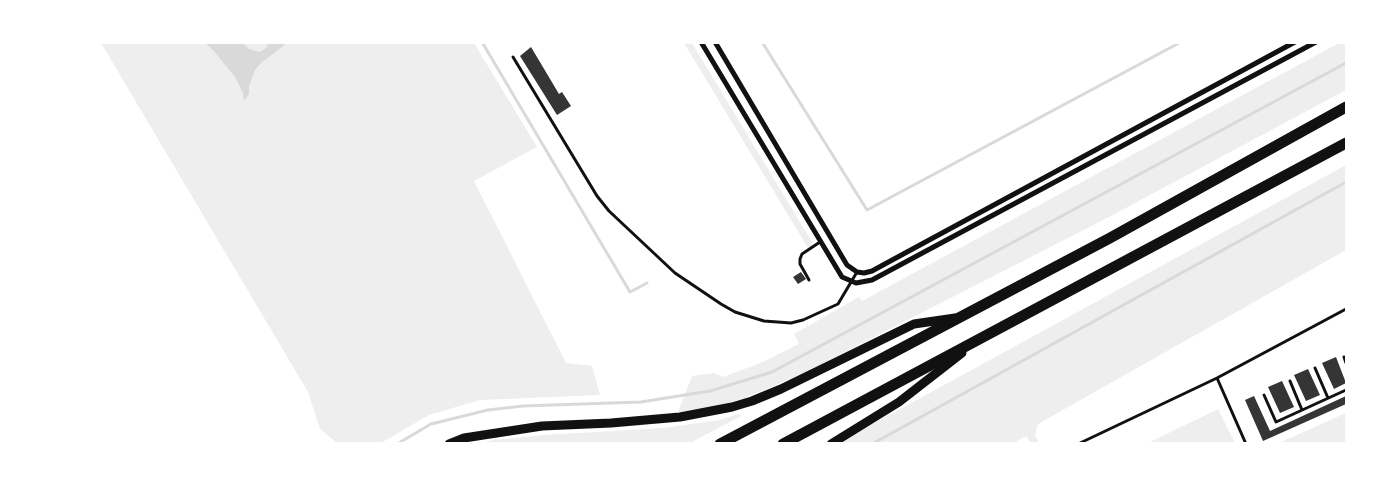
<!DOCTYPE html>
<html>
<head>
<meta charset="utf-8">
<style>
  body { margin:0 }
  #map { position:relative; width:1389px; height:486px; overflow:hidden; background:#fff; font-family:"DM Sans",sans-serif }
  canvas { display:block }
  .frame { position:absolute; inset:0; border:44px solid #fff; pointer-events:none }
</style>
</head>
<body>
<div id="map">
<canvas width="1389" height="486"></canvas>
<div class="frame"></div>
</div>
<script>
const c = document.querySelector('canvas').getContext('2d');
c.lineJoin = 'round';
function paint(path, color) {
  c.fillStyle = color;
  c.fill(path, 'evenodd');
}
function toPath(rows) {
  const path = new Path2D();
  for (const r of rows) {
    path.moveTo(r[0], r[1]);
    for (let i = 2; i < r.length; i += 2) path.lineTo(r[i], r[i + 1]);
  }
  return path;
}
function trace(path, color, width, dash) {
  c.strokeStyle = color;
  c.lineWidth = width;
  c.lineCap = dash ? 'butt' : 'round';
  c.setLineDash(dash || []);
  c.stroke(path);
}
paint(toPath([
  [101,43,474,43,537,147,474,181,566,363,592,366,600,395,480,400,429,415,381,443,337,443,320,429,308,392],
  [684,43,692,43,812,242,812,246,808,248],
  [1339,43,1346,43,1346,90,1109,217,798,376,742,399,708,408,678,412,692,376,714,373,723,377,763,362,799,344,794,334,859,297,862,301],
  [1346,165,1346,250,1038,424,1035,435,1039,443,1031,443,1026,436,1012,444,840,444,860,431],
  [1218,409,1235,443,1148,443],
  [1346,413,1346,443,1279,443],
  [739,414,741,416,690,443,478,443,494,440,544,435,664,428,719,420]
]), '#eee');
paint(toPath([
  [205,43,243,43,249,49,260,52,267,47,268,43,287,43,261,63,255,70,249,86,249,94,244,101,243,93,235,77,213,50]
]), '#d9d9d9');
trace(toPath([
  [482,42,630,292,647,283],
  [762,42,867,210,1181,42],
  [397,444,431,424,488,410,523,406,641,402,710,391,772,372,1346,63],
  [872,444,1346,182]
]), '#d9d9d9', 3);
paint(toPath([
  [531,47,559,94,562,92,571,106,557,115,520,56],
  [801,272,806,279,798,284,793,277],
  [1336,357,1346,383,1334,389,1322,363],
  [1308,369,1320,395,1306,401,1294,375],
  [1282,381,1294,407,1280,413,1268,387],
  [1254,396,1270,431,1346,396,1346,404,1263,441,1245,400]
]), '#353535');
trace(toPath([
  [513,57,597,196,609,211,675,273,721,304,735,312,764,321,791,323,803,320,838,304,857,272],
  [809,280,800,264,800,259,802,254,820,242],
  [1344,357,1346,363],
  [1315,368,1328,398],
  [1217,378,1246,444],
  [1290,381,1302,410],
  [1264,395,1276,422,1346,390],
  [1078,444,1217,378,1346,309]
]), '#111', 3);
trace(toPath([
  [701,42,842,277,856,283,872,280,1316,42],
  [715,42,847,265,857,272,864,273,872,271,883,265,1295,42]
]), '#111', 5);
trace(toPath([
  [449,444,464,438,542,426,611,423,680,417,732,407,752,401,781,389,914,324,955,318],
  [831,444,899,402,962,353]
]), '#111', 9);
trace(toPath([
  [720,444,1110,238,1346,107],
  [783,444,1346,143]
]), '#111', 11);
</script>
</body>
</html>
